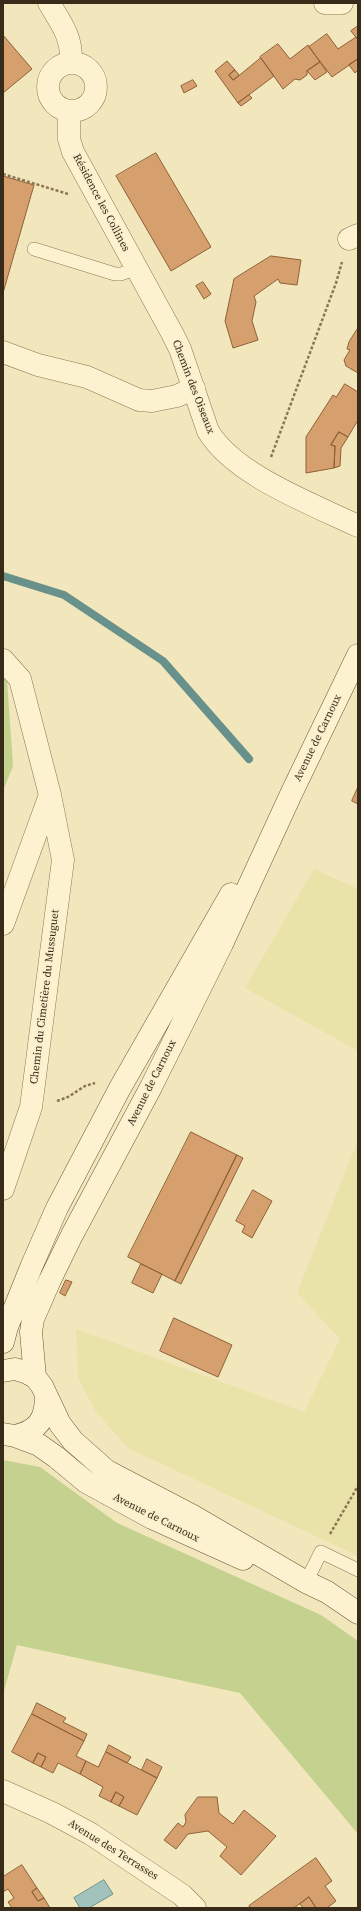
<!DOCTYPE html>
<html>
<head>
<meta charset="utf-8">
<style>
	body { margin:0 }
	#map { position:relative; width:361px; height:1911px; overflow:hidden; background:#f2e6bc; font-family:"Source Serif 4",serif }
	canvas { display:block }
	.frame { position:absolute; inset:0; border:4px solid #392b1a; pointer-events:none }
</style>
</head>
<body>
<div id="map">
<canvas width="361" height="1911"></canvas>
<div class="frame"></div>
</div>
<script>
const context = document.querySelector('canvas').getContext('2d');
context.lineJoin = 'round';
function fill(path, color) {
  context.fillStyle = color;
  context.fill(path, 'evenodd');
}
function stroke(path, color, width, dash) {
  context.strokeStyle = color;
  context.lineWidth = width;
  context.lineCap = dash ? 'butt' : 'round';
  context.setLineDash(dash || []);
  context.stroke(path);
}
function write(font, color, halo, rows, align = 'center') {
  context.font = font + ' "Source Serif 4",serif';
  context.lineWidth = 3;
  context.setLineDash([]);
  context.textBaseline = 'middle';
  context.strokeStyle = halo;
  context.fillStyle = color;
  for (const [text, x, y, turn = 0] of rows) {
    context.save();
    context.translate(x, y);
    context.rotate((+turn || 0) * Math.PI / 180);
    context.textAlign = isNaN(turn) ? turn : align;
    if (halo) context.strokeText(text, 0, 0);
    context.fillText(text, 0, 0);
    context.restore();
  }
}
const farmland = new Path2D(`
	M314 869 358 889V1051L245 988Z
	M358 1140V1556L128 1448 96 1412 78 1378 76 1329 304 1412 340 1339 297 1293Z`);
const green = new Path2D(`
	M3 678 7 680 13 766 3 791Z
	M3 1460 40 1467 117 1523 321 1615 358 1641V1834L240 1693 17 1645 3 1694Z`);
const water = new Path2D(`
	M104 1880 113 1894 89 1908H80L74 1898Z`);
const stream = new Path2D(`
	M3 576 64 595 163 661 249 759`);
const building = new Path2D(`
	M358 26V40L351 31Z
	M327 34 338 49 356 37 358 40V59L332 77 309 47Z
	M3 35 32 69 3 93Z
	M278 44 290 59 308 45 320 62 307 71V75L300 80 295 79 283 89 260 57Z
	M261 58 274 76 238 103 215 71 227 61 235 70 229 75 233 80Z
	M358 59V70L355 73 349 65Z
	M320 62 327 72 315 80 307 71Z
	M235 70 239 75 233 80 229 75Z
	M193 80 197 86 184 93 181 86Z
	M249 95 252 98 241 106 238 103Z
	M156 153 211 247 171 271 116 176Z
	M3 176 34 185 3 293Z
	M271 256 301 260 297 285 280 283 278 279 254 296 256 302 252 321 258 340 233 348 225 321 234 279Z
	M203 282 211 294 204 299 196 286Z
	M358 328V373L346 366 344 360 350 350 347 349 349 342Z
	M345 384 358 392V420L348 437 339 432 331 445 335 446 334 468 306 473V437L333 395 336 397Z
	M339 432 348 437 341 448 340 466 334 468 335 446 331 445Z
	M358 787V804L352 801Z
	M191 1132 237 1155 175 1281 128 1257Z
	M237 1155 243 1158 181 1284 175 1281Z
	M253 1190 272 1201 252 1238 242 1232 245 1226 236 1221Z
	M141 1264 162 1274 153 1293 132 1283Z
	M66 1280 72 1282 65 1296 60 1293Z
	M174 1318 232 1345 218 1377 160 1351Z
	M37 1703 66 1718 63 1722 87 1734 84 1741 32 1714Z
	M32 1714 84 1741 76 1756 86 1761 80 1774 58 1763 53 1773 41 1767 46 1757 38 1753 33 1763 12 1752Z
	M109 1745 131 1757 127 1763 106 1752Z
	M106 1752 157 1778 137 1815 119 1806 124 1797 116 1792 111 1802 99 1796 103 1787 80 1774 86 1761 98 1767Z
	M38 1753 46 1757 41 1767 33 1763Z
	M147 1759 162 1767 157 1778 142 1770Z
	M116 1792 124 1797 119 1806 111 1802Z
	M198 1797H217L219 1813 233 1824 244 1810 276 1836 241 1875 220 1856 227 1847 208 1831 188 1834 176 1849 164 1840 178 1823 183 1827 186 1822 185 1815Z
	M316 1858 332 1881 325 1886 336 1901 327 1908H316L309 1897 294 1908H251L249 1906Z
	M22 1865 37 1888 32 1892 38 1901 44 1898 50 1908H12L8 1902 14 1898 8 1889 3 1892V1877Z
	M37 1888 44 1898 38 1901 32 1892Z
	M309 1897 316 1908H303L300 1904Z`);
const path = new Path2D(`
	M3 174 68 194
	M271 457 336 283 342 262
	M57 1101 68 1097 85 1086 95 1083
	M330 1534 358 1486`);
const lane = new Path2D(`
	M34 249 115 274H121L137 268
	M306 1582 321 1552 358 1570`);
const street = new Path2D(`
	M49 3C62 25 72 36 71 63
	M325 3H342
	M48 87a24 24 0 1 1 48 0a24 24 0 1 1-48 0Z
	M69 111V139L73 152 172 333 180 349 208 431C234 475 312 504 358 526
	M349 239 358 235
	M3 352 38 365 87 377 139 400 152 401 177 396 194 388
	M3 660 20 679 50 795 63 860 31 1107 3 1189
	M3 924 50 795
	M3 1791 52 1813 91 1834 182 1895 195 1908`);
const secondary = new Path2D(`
	M3 1342 7 1327 32 1265 57 1208 120 1088 231 894
	M3 1371 15 1369 25 1372 35 1377 42 1386 60 1424 73 1441 107 1471 193 1516 306 1582 327 1592 358 1613
	M35 1377 31 1332 33 1319 50 1280 72 1235 151 1087 222 944 292 792 358 655
	M3 1434 15 1436 39 1445 56 1457 86 1482 152 1518 243 1559
	M15 1436C38 1431 46 1419 46 1396`);
const streetNames = [
	["Résidence les Collines",101,203,62],
	["Chemin des Oiseaux",193,387,69],
	["Avenue de Carnoux",318,738,-64],
	["Chemin du Cimetière du Mussuguet",45,997,-83],
	["Avenue de Carnoux",152,1083,-63],
	["Avenue de Carnoux",156,1518,27],
	["Avenue des Terrasses",113,1850,32]
];
fill(farmland, '#e9e3a9');
fill(green, '#c4d18f');
fill(water, '#a1c3bb');
stroke(water, '#67918a', 1);
stroke(stream, '#67918a', 8);
fill(building, '#d5a06e');
stroke(building, '#8d6037', 1);
stroke(lane, '#8c7654', 14);
stroke(street, '#8c7654', 23);
stroke(secondary, '#6d5637', 23);
stroke(path, '#8c7654', 2.5, [3, 2]);
stroke(lane, '#fcf2d0', 13);
stroke(street, '#fcf2d0', 22);
stroke(secondary, '#fcf2d0', 22);
write('11px', '#392b1a', '#f9efcc', streetNames);
</script>
</body>
</html>
